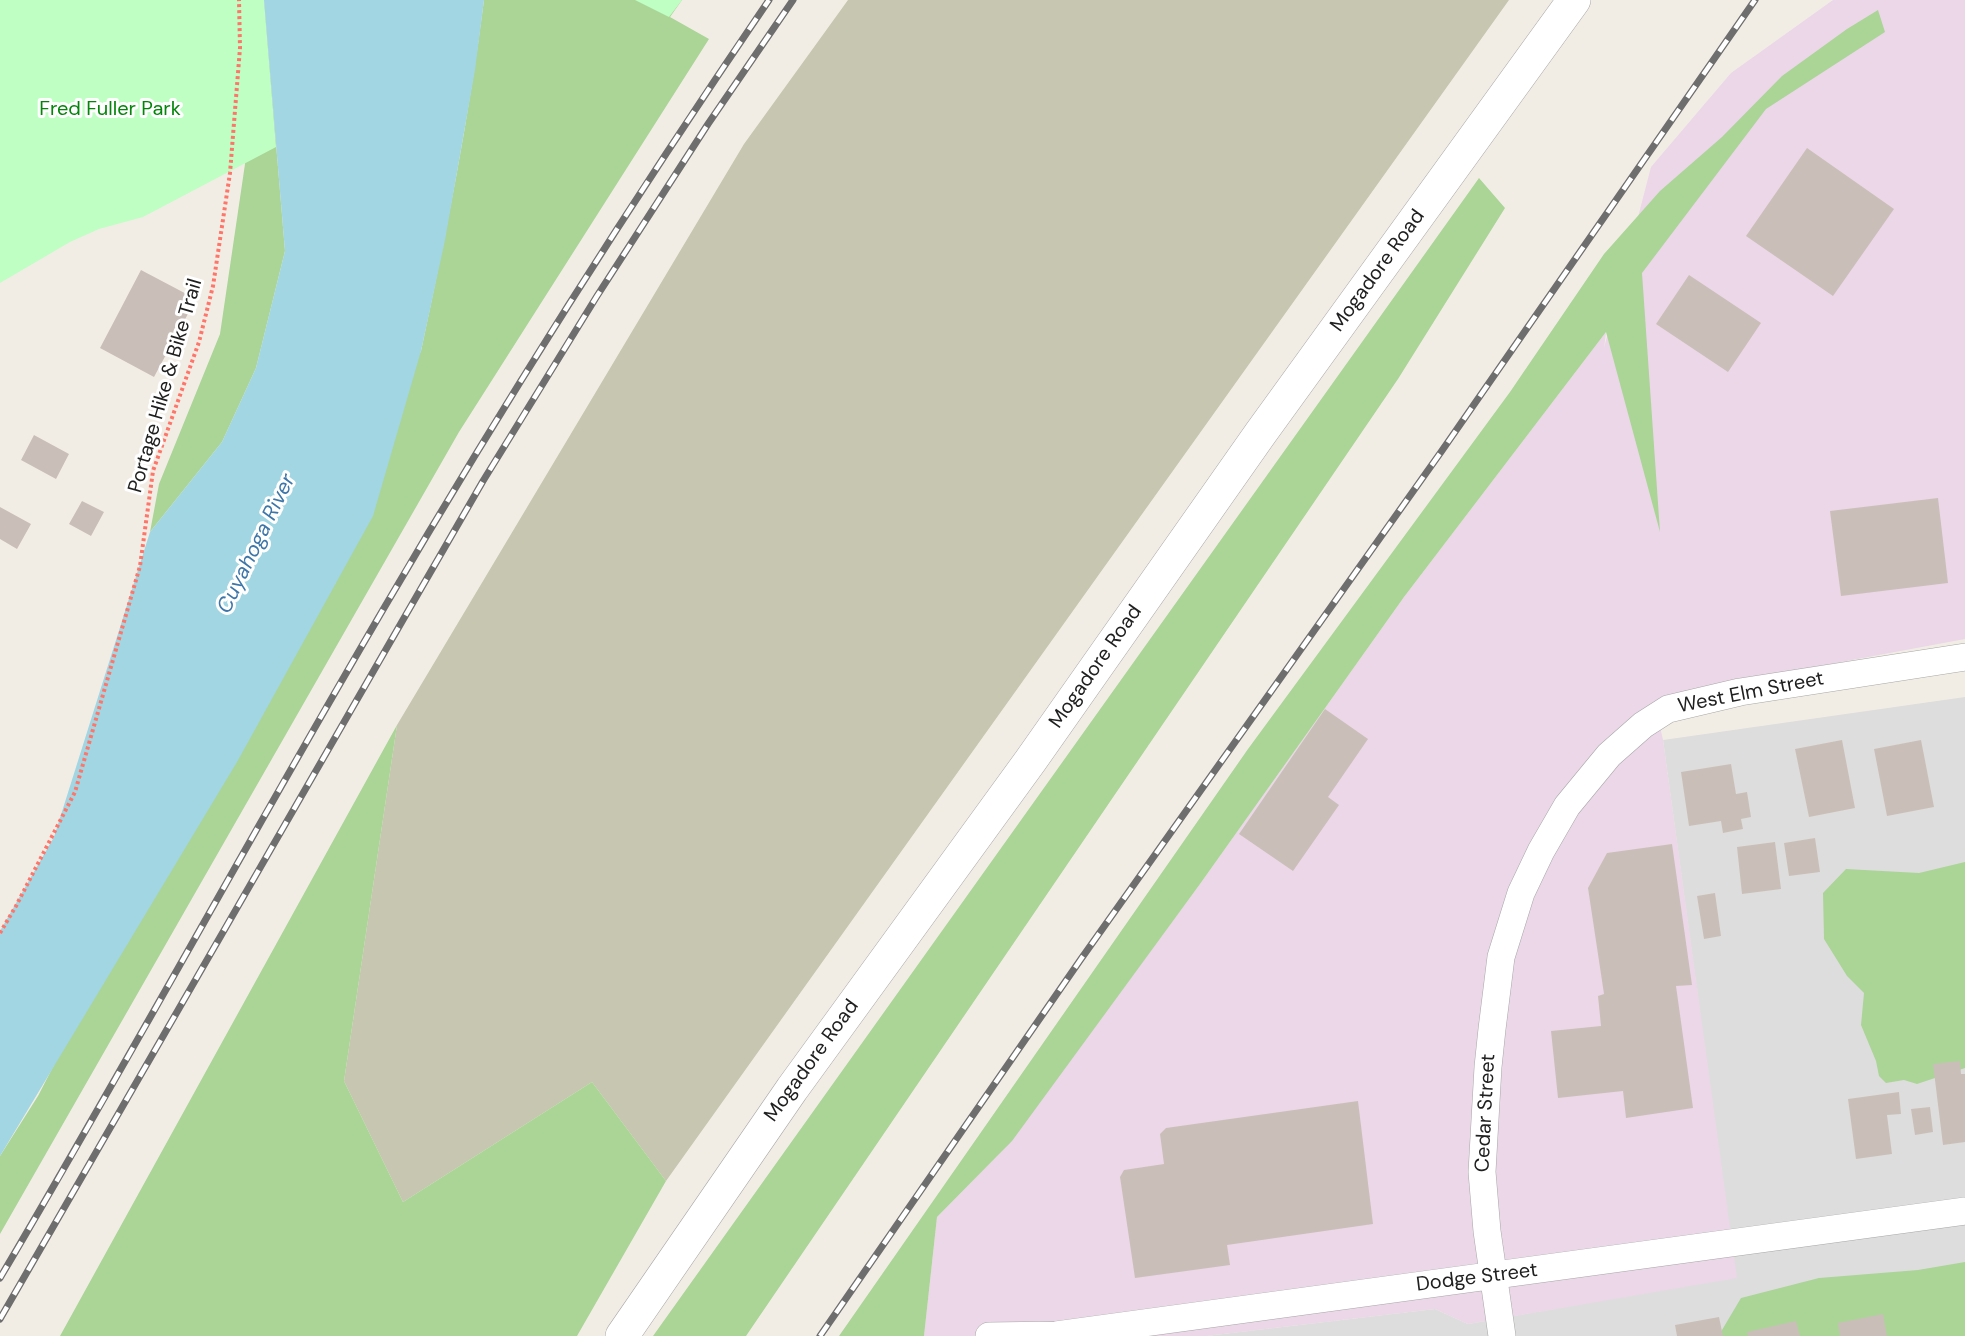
<!DOCTYPE html>
<html>
<head>
<meta charset="utf-8">
<style>
	body { margin:0 }
	canvas { display:block; background:#f1ede5 }
</style>
</head>
<body>
<canvas width="1965" height="1336"></canvas>
<script>
const context = document.querySelector('canvas').getContext('2d');
context.lineJoin = 'round';
function fill(path, color) {
  context.fillStyle = color;
  context.fill(path, 'evenodd');
}
function stroke(path, color, width, dash) {
  context.strokeStyle = color;
  context.lineWidth = width;
  context.lineCap = dash ? 'butt' : 'round';
  context.setLineDash(dash || []);
  context.stroke(path);
}
function write(font, color, halo, rows, align = 'center') {
  context.font = font + ' "DM Sans",sans-serif';
  context.lineWidth = 6;
  context.setLineDash([]);
  context.textBaseline = 'middle';
  context.strokeStyle = halo;
  context.fillStyle = color;
  for (const [text, x, y, turn = 0] of rows) {
    context.save();
    context.translate(x, y);
    context.rotate((+turn || 0) * Math.PI / 180);
    context.textAlign = isNaN(turn) ? turn : align;
    if (halo) context.strokeText(text, 0, 0);
    context.fillText(text, 0, 0);
    context.restore();
  }
}
const residential = new Path2D(`
	M1965 697V1336H1206L1435 1309 1468 1324 1736 1277 1663 740Z`);
const industrial = new Path2D(`
	M1833 0H1965V639L1782 673 1655 704 1663 740 1737 1278 1468 1324 1435 1309 1206 1336H924L937 1217 1003 1150 1200 884 1404 597 1606 332 1604 348 1651 167 1731 73Z`);
const construction = new Path2D(`
	M848 0H1509L666 1181 592 1082 403 1202 344 1081 397 725 744 144Z`);
const forest = new Path2D(`
	M264 0 285 251 256 368 222 442 150 532 159 484 220 334 245 164 251 24Z
	M484 0H682L670 17 709 39 459 432 0 1234V1156L38 1096 421 351C446 235 469 118 484 0Z
	M1878 10 1885 32 1766 109 1642 273 1660 532 1606 332 1404 597 1200 884 1012 1141 937 1217 924 1336H839L1248 749 1510 392 1604 254 1660 191 1722 137 1782 76 1847 29Z
	M1479 178 1505 208 1398 379 746 1336H653Z
	M397 725 344 1081 403 1202 592 1082 666 1181 577 1336H60Z
	M1965 862V1068L1917 1084 1904 1080 1886 1083 1879 1076 1876 1061 1861 1025 1864 993 1847 976 1824 939 1823 893 1846 869 1919 873Z
	M1965 1262V1336H1722V1330L1741 1298 1819 1278 1918 1270Z`);
const park = new Path2D(`
	M0 0H264L276 147 143 217 99 229 70 242 0 283Z
	M635 0H682L669 17Z`);
const water = new Path2D(`
	M264 0H484L475 70 445 240 421 351 373 516 237 762 0 1156V931L54 837 150 532 222 442 256 368 285 251Z`);
const building = new Path2D(`
	M1807 148 1894 209 1833 296 1746 236Z
	M141 270 196 299 154 377 100 348Z
	M1689 275 1761 323 1728 372 1656 324Z
	M34 435 69 454 56 479 21 460Z
	M1938 498 1948 583 1841 596 1830 511Z
	M82 501 104 512 91 536 69 524Z
	M0 507 31 524 17 549 0 539Z
	M1325 709 1368 739 1328 797 1339 805 1293 871 1239 834Z
	M1842 740 1855 808 1809 817 1795 749Z
	M1921 740 1934 807 1887 816 1874 749Z
	M1731 764 1736 794 1747 792 1751 817 1741 819 1743 829 1723 833 1721 821 1689 826 1681 772Z
	M1815 838 1820 872 1789 876 1784 843Z
	M1775 842 1781 889 1742 894 1737 847Z
	M1672 844 1692 985 1676 986 1693 1108 1626 1118 1623 1091 1558 1098 1551 1031 1601 1026 1598 996 1604 994 1588 888 1607 853Z
	M1715 893 1721 936 1704 939 1697 896Z
	M1960 1061 1961 1074H1965V1142L1943 1145 1933 1064Z
	M1899 1092 1901 1114 1887 1115 1892 1154 1856 1159 1848 1099Z
	M1358 1101 1373 1224 1227 1245 1230 1265 1135 1278 1120 1177 1124 1170 1164 1164 1160 1134 1166 1128Z
	M1930 1107 1933 1132 1915 1135 1911 1109Z
	M1883 1314 1887 1336H1840L1838 1323Z
	M1719 1317 1723 1336H1677L1675 1325Z
	M1796 1321 1800 1336H1748L1747 1332Z`);
const path = new Path2D(`
	M0 933 16 906 75 792 140 566 153 471 199 342 213 286 230 173 240 48 239 0`);
const minor = new Path2D(`
	M989 1336 1056 1335 1144 1323 1965 1211
	M1502 1336 1487 1231 1482 1172 1488 1067 1492 1029 1501 957 1521 893 1541 851 1567 806 1609 755 1643 725 1668 709 1740 692 1965 657`);
const tertiary = new Path2D(`
	M622 1336 792 1089 1031 760 1260 434 1574 0`);
const rail = new Path2D(`
	M0 1278C131 1056 254 830 384 608 505 401 634 198 769 0
	M0 1319 483 481 597 296 708 124 793 0
	M820 1336 1081 959 1441 452 1755 0`);
const parkNames = [
	["Fred Fuller Park",110,110]
];
const streetNames = [
	["Mogadore Road",1378,271,-54],
	["Portage Hike & Bike Trail",166,386,-74],
	["Mogadore Road",1096,667,-55],
	["West Elm Street",1751,693,-11],
	["Mogadore Road",812,1061,-54],
	["Cedar Street",1486,1113,-87],
	["Dodge Street",1477,1278,-7]
];
const waterNames = [
	["Cuyahoga River",257,544,-64]
];
fill(residential, '#dedddd');
fill(industrial, '#ebd7e8');
fill(construction, '#c7c6b0');
fill(forest, '#aad596');
fill(park, '#bfffc3');
fill(water, '#a2d6e3');
fill(building, '#cabfb8');
stroke(minor, '#a7a7a7', 28);
stroke(tertiary, '#a7a7a7', 34);
stroke(path, '#ff7569', 4, [3, 3]);
stroke(minor, '#fff', 27);
stroke(tertiary, '#fff', 33);
stroke(rail, '#6e6e6e', 7);
stroke(rail, '#fff', 4.5, [14]);
write('20px', '#028509', '#fff', parkNames);
write('20px', '#202020', '#fff', streetNames);
write('italic 21px', '#3d76a9', '#fff', waterNames);
</script>
</body>
</html>
